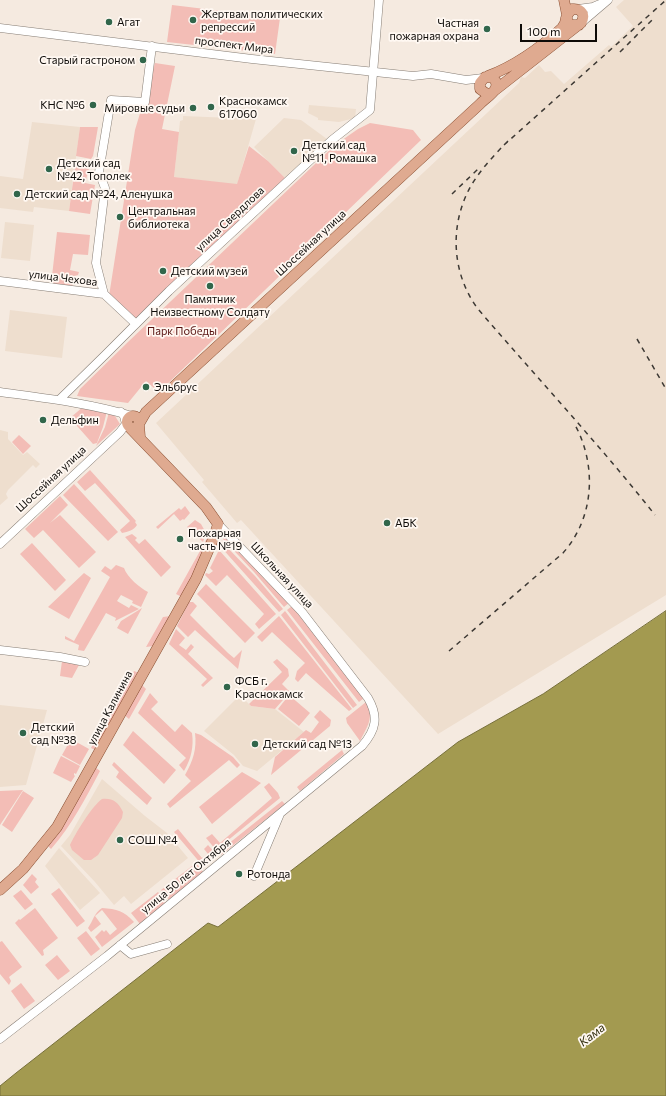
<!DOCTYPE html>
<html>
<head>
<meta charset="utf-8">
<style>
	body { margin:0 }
	#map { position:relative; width:666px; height:1096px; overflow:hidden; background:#f5eae0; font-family:Commissioner,sans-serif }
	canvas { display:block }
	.scale { position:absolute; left:520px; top:24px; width:77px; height:18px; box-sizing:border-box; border:2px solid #0e0b08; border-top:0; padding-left:5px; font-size:12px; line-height:14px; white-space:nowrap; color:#0e0b08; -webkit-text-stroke:3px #fff8f2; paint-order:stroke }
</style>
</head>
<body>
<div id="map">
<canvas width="666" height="1096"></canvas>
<div class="scale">100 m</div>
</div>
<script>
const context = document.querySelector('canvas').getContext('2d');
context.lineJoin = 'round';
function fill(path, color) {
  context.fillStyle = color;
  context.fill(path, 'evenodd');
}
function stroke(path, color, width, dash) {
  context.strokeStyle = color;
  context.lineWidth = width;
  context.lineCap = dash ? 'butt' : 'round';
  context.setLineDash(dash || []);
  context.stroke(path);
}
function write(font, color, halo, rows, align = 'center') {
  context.font = font + ' Commissioner,sans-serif';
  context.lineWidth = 3.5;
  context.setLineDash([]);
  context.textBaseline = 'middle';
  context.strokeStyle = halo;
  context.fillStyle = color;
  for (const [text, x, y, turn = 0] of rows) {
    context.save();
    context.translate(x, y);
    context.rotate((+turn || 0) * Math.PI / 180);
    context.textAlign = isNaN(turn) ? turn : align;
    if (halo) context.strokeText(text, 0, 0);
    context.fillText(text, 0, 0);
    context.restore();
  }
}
const built = new Path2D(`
	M624 0H666V595L438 734 241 520 237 523 202 482 204 480 156 423 519 83 521 77 525 78 539 65 545 72 551 71 564 84 609 45 611 47 633 26 616 7Z
	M309 105 356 109 355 118 339 122 318 120V118L308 113Z
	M183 116 256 119 237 185 174 177 180 121 183 120Z
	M284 118 301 120 327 139 285 178 254 147Z
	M32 122 80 127 69 211 34 207 33 212 0 208V176L23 179Z
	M5 222 34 225 30 261 1 258Z
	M10 310 67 317 62 358 5 351Z
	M0 430 8 432V439L23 455 27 452 40 464 36 468 33 465 8 490 6 494 8 498 0 505Z
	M240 695 251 706 275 709 304 732 257 771 243 766 234 755 204 731Z
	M0 705 47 710 26 785 0 787Z
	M102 779 145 816 167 833 188 858 131 904 124 896 114 905 95 882 61 846 70 835Z
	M59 848 100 893 80 910 45 866Z`);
const green = new Path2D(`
	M172 5 280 18 275 54 167 42Z
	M155 63 175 66 162 129 179 132 174 177 237 184 249 146 268 161 285 178 135 321 109 296 135 130Z
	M370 123 413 130 421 140 161 390 155 389 146 381 128 403 77 396 80 389 129 341 335 145 358 129Z
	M80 127H98L93 156 91 159 76 156Z
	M76 160 91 161 85 183 95 185 90 214 69 211Z
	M57 232 90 235 88 255 73 254 70 270 79 272 78 275 74 276 72 288 51 285Z
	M84 406 107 411 103 427 97 443 93 444 70 418Z
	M109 412 115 416 120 424 96 446 105 427Z
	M19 435 31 446 23 454 12 442Z
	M90 470 136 521 135 522 137 525C134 530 128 532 122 533L120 530 130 521 95 483 85 491 77 482Z
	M74 484 118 532 108 541 63 495Z
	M60 496 68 505 50 523 60 515 96 552 79 568 43 530 34 538 25 529Z
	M185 506 190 513 184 520 183 519 180 521 174 514 158 529 156 527 179 508 181 510Z
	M195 520 201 524 206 533 203 542 187 527Z
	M210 533H212L205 552 182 597 176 594Z
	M132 534 137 538 135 540 139 544 145 539 171 567 161 577 125 537Z
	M224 535 290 602 284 607 254 572 223 539Z
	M221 541 255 576 283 609 279 612 220 546Z
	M32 543 66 580 55 591 20 554Z
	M219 550 276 614 259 629 255 624 264 614 227 575 216 586 205 575 206 573 209 574 213 571 210 568Z
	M116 565 124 568C127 577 140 588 148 592L141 607 132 603 133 601 121 595 117 601 129 608 131 605 139 609 115 621 116 618 106 613 84 651 78 650 79 645 65 639V636L74 641 110 577 101 571 105 566 111 570Z
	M84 573 91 578 69 619 48 607Z
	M206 584 255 633 245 643 197 594Z
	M189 602H193L197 606 190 615 228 653 234 658 242 650 238 669 195 630 188 637 177 626Z
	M292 606 364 698 359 702 287 610Z
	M142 608 128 634 117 628 121 621Z
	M285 611 357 705 353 708 281 615Z
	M171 616 154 646 146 647 163 617Z
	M279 616 352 709 349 711 306 673 298 682 295 679 297 671 305 663 272 632 262 642 257 637Z
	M176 629 185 638 179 645 186 650 191 644 194 647 188 654 213 678 203 687 201 685 207 679 169 644Z
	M277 659 288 669 289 676 282 684 290 692 275 709 251 706 249 704 282 672 273 662Z
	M62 661 79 665 72 678 60 676Z
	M134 671 139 673 102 741H96L93 745 99 747 97 751 91 748Z
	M140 683 146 689 129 719 123 714Z
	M150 693 158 702 151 709 175 732 182 724 192 733C194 747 191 759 184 771L179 765 186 758 138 713Z
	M289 695 310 713 299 726 278 709Z
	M366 702C375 717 367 727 360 741L347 723 346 718Z
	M320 710 331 720 330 726 271 775 275 757 306 730 311 733 319 722 314 717Z
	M133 731 176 770 164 784 123 745Z
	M195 733 201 735 233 757 240 765 237 768 229 760 170 808 167 804 191 781 185 775C193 761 197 749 195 733Z
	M71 739 89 749 80 765 62 755Z
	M342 750 344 754 300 791 297 787Z
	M61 756 80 766 76 774 74 773V775L75 776 71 782 53 773Z
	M114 762 152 798 147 805 116 777 119 772 112 765Z
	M94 766 100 771C85 799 72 825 51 849L46 844Z
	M242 772 261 783 212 824 199 807Z
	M269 783 278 793 280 798 216 850 206 838 212 834 220 843 272 798 264 787Z
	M23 790 0 825V791Z
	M23 791 34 798 12 832 2 825Z
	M102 799C113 798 118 802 123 812L122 818 98 855 91 860H84L72 850 70 845C75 834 92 806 102 799Z
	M282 801 285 804 221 855 218 852Z
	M178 829 202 858 208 854 204 849 208 845 216 854 202 865 174 832Z
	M196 863 204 873 170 901 161 890Z
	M32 874 37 879 35 882 39 887 31 894 23 885Z
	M59 888 85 921 77 927 51 894Z
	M21 890 33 904 25 910 13 896Z
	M158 892 167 904 140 924 131 913Z
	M35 908 58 938 43 950 44 955 42 956 15 923 19 919 20 920Z
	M102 908C117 909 124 911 134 922L102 947 95 937 102 930 104 932 106 930 110 935 117 929 102 910 95 916 101 924 91 932 88 928C93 921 94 913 102 908Z
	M86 931 100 949 91 956 77 938Z
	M2 941 22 967 9 977 11 981 9 985 0 974V942Z
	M57 955 70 971 58 980 45 965Z
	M21 983 35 1001 24 1009 11 991Z`);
const water = new Path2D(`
	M666 611V1096H0V1086L16 1073 208 923 218 927 458 742 543 694Z`);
const minor = new Path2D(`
	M578 9 593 7 600 4
	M581 23 608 0
	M0 28 252 59 413 76 431 74 466 80 483 78
	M0 281 104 294 136 324
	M104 294 96 263 105 188 99 172 111 100 145 102 152 46
	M0 392C44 398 89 403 132 416
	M59 400 105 355 169 291 332 140 370 110 379 0
	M0 544 120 432 126 424 124 416 121 412
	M0 650 60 657 85 662
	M254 876 280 814
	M120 945 131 954 167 944
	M0 1039 107 956 362 746C376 730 379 717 368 698L302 612 218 524`);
const major = new Path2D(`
	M564 0 567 15
	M488 76C517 65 540 48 562 28L565 23 566 18
	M494 91 581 23C586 15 582 8 572 9L567 15V21L571 25H579
	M127 422a6 6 0 1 1 12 0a6 6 0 1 1-12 0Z
	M140 437 139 424 146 412 480 104C485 98 503 89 494 79 492 77 489 77 485 77L480 83V89L487 94 492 93
	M0 890 23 869 57 827 196 579 214 537 218 524 206 507 130 428`);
const rail = new Path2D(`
	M620 52 652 20
	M508 141C495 154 482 168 472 184 449 223 451 273 478 309 537 378 599 444 655 515
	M504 145 666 0
	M452 194 478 169
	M637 339 666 389
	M449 651 563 553C595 517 597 464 574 423`);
const markers = [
	[193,20,4,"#31664b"],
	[109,22,4,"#31664b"],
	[487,29,4,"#31664b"],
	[143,60,4,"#31664b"],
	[93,105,4,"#31664b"],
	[211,107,4,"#31664b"],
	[193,108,4,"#31664b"],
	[294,151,4,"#31664b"],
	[49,169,4,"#31664b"],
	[17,194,4,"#31664b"],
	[120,217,4,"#31664b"],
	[163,271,4,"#31664b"],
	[210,286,4,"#31664b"],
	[146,387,4,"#31664b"],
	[43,420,4,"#31664b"],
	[387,523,4,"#31664b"],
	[180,539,4,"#31664b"],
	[227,687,4,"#31664b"],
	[23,733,4,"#31664b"],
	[255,744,4,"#31664b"],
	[120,840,4,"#31664b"],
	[239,874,4,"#31664b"]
];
const poiNames = [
	["Жертвам политических",201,14],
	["репрессий",201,27],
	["Агат",117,22],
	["Частная",479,23,"right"],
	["пожарная охрана",479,36,"right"],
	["Старый гастроном",135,60,"right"],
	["Краснокамск",219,101],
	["617060",219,114],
	["КНС №6",85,105,"right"],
	["Мировые судьи",185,108,"right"],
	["Детский сад",302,145],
	["№11, Ромашка",302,158],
	["Детский сад",57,163],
	["№42, Тополек",57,176],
	["Детский сад №24, Аленушка",25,194],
	["Центральная",128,211],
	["библиотека",128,224],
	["Детский музей",171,271],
	["Памятник",210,299,"center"],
	["Неизвестному Солдату",210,312,"center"],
	["Эльбрус",154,387],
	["Дельфин",51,420],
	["АБК",395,523],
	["Пожарная",188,533],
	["часть №19",188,546],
	["ФСБ г.",235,681],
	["Краснокамск",235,694],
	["Детский",31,727],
	["сад №38",31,740],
	["Детский сад №13",263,744],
	["СОШ №4",128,840],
	["Ротонда",247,874]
];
const streetNames = [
	["проспект Мира",234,45,7],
	["улица Свердлова",230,219,-43],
	["Шоссейная улица",311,243,-43],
	["улица Чехова",63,278,7],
	["Шоссейная улица",51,479,-43],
	["Школьная улица",282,575,47],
	["улица Калинина",110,708,-62],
	["улица 50 лет Октября",186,876,-39]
];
const parkNames = [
	["Парк Победы",182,331]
];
const waterNames = [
	["Кама",592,1035,-38]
];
fill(built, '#eedece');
fill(green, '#f3bdb6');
fill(water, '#a39a50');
stroke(water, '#766f3a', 1);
stroke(minor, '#867d74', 9);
stroke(major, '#884d30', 11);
stroke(minor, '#fff', 8);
stroke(major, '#dfaa90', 10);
stroke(rail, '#3d3934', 1.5, [5, 5]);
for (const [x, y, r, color] of markers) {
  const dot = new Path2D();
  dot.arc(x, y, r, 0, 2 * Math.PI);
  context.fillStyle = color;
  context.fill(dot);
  stroke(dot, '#fff8f2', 1.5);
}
write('11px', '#0e0b08', '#fff8f2', poiNames, 'left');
write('11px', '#0e0b08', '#fff8f2', streetNames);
write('11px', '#56110f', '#fff8f2', parkNames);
write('italic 12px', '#332f0e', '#fff8f2', waterNames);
</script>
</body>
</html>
